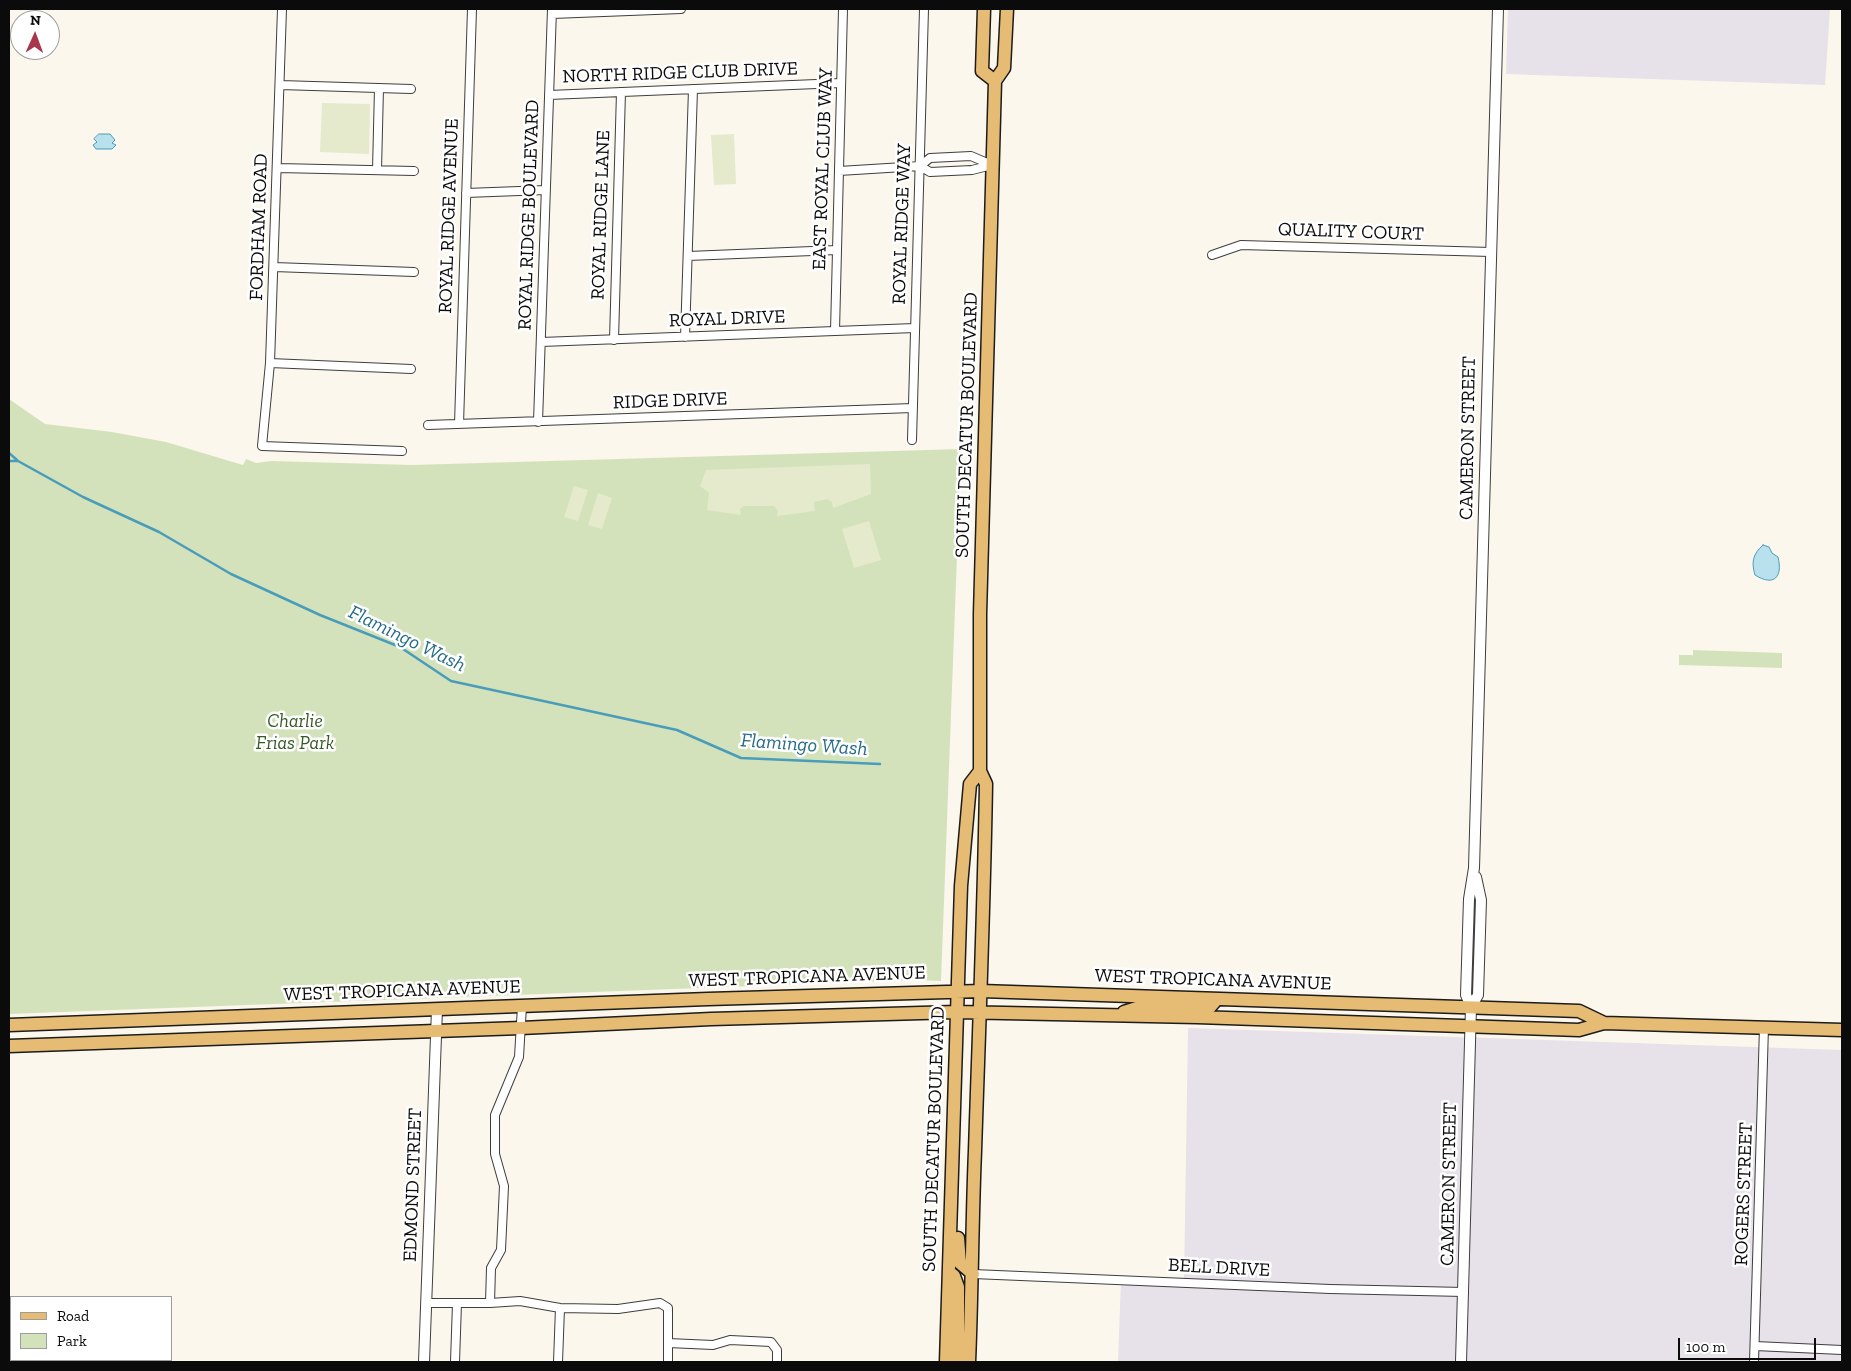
<!DOCTYPE html>
<html>
<head>
<meta charset="utf-8">
<style>
	body { margin:0 }
	#map { position:relative; width:1851px; height:1371px; overflow:hidden; background:#fcf7ec; font-family:"Zilla Slab",serif }
	canvas { display:block }
	.frame { position:absolute; inset:0; border:10px solid #0b0b0b; pointer-events:none }
	.legend { position:absolute; left:10px; top:1296px; width:162px; height:65px; box-sizing:border-box; background:#fff; border:1px solid #9d9d9d; margin:0; padding:6px 9px; list-style:none; font-size:15px; color:#0b0b0b }
	.legend li { display:flex; align-items:center; gap:10px; height:25px }
	.legend b { width:25px; border:1px solid #9d9d9d }
	.north { position:absolute; left:10px; top:10px; width:50px; height:50px; box-sizing:border-box; background:#fff; border:1px solid #9d9d9d; border-radius:50%; rotate:2deg; font-size:14px; font-weight:700; line-height:20px; text-align:center; color:#0b0b0b }
	.north::after { content:''; display:block; margin:auto; width:18px; height:22px; background:#a8374b; clip-path:polygon(50% 0,100% 100%,50% 72%,0 100%) }
	.scale { position:absolute; left:1678px; top:1338px; width:138px; height:22px; box-sizing:border-box; border:2px solid #0b0b0b; border-top:0; padding-left:6px; font-size:15px; line-height:18px; white-space:nowrap; color:#0b0b0b; -webkit-text-stroke:4px #fff; paint-order:stroke }
</style>
</head>
<body>
<div id="map">
<canvas width="1851" height="1371"></canvas>
<div class="frame"></div>
<ul class="legend">
<li><b style="height:6px;background:#e6bb73"></b>Road</li>
<li><b style="height:14px;background:#d4e2bb"></b>Park</li>
</ul>
<div class="north">N</div>
<div class="scale">100 m</div>
</div>
<script>
const context = document.querySelector('canvas').getContext('2d');
context.lineJoin = 'round';
function fill(path, color) {
  context.fillStyle = color;
  context.fill(path, 'evenodd');
}
function stroke(path, color, width, dash) {
  context.strokeStyle = color;
  context.lineWidth = width;
  context.lineCap = dash ? 'butt' : 'round';
  context.setLineDash(dash || []);
  context.stroke(path);
}
function write(font, color, halo, rows, align = 'center') {
  context.font = font + ' "Zilla Slab",serif';
  context.lineWidth = 5;
  context.setLineDash([]);
  context.textBaseline = 'middle';
  context.strokeStyle = halo;
  context.fillStyle = color;
  for (const [text, x, y, turn = 0] of rows) {
    context.save();
    context.translate(x, y);
    context.rotate((+turn || 0) * Math.PI / 180);
    context.textAlign = isNaN(turn) ? turn : align;
    if (halo) context.strokeText(text, 0, 0);
    context.fillText(text, 0, 0);
    context.restore();
  }
}
const industrial = new Path2D(`
	M1508 9H1830L1825 85 1506 74Z
	M1188 1028 1842 1050V1362H1118L1121 1280 1184 1282Z`);
const green = new Path2D(`
	M9 399 45 424 112 432 166 442 243 465 246 459 256 463 271 461 412 465 961 449 941 981 914 980 9 1014Z
	M1693 650 1782 653V668L1679 665V655H1693Z`);
const pitch = new Path2D(`
	M322 103 370 104 369 154 320 152Z
	M734 134 736 184 714 185 711 135Z
	M870 464 871 494 833 508 832 502 827 499 814 502 815 511 777 516 778 511 774 506H744L740 509 741 515 707 510 709 493 700 486 706 470Z
	M574 486 588 490 578 521 564 517Z
	M598 493 612 498 602 529 588 525Z
	M869 521 881 560 854 568 842 529Z`);
const water = new Path2D(`
	M99 134H110L115 140 112 143 116 145 112 149H96L93 145 97 142 94 139Z
	M1763 545 1769 547 1772 553 1778 557C1783 577 1774 587 1755 575 1751 562 1753 554 1763 545Z`);
const stream = new Path2D(`
	M9 453 17 460
	M9 461H18L83 497 159 532 231 574 320 615 400 647 451 681 677 730 741 758 880 764`);
const minor = new Path2D(`
	M282 9 270 363 262 446 402 451
	M552 14 681 9
	M280 85 411 89
	M549 95 841 83
	M920 166 930 158 971 156 992 165
	M920 166 930 172 972 170 992 165
	M278 168 414 171
	M377 170 379 88
	M839 171 920 166
	M466 193 546 190
	M1212 255 1241 245 1491 252
	M688 256 837 250
	M274 267 414 272
	M835 331 843 9
	M685 337 693 89
	M614 340 621 92
	M541 342 915 328
	M270 363 411 369
	M538 422 552 9
	M459 424 472 9
	M428 425 913 408
	M912 440 924 9
	M973 1274 1330 1289 1464 1292
	M426 1303H490L491 1268 501 1250 504 1186 495 1154V1115L519 1057 522 1006
	M490 1303 520 1301 560 1308 618 1309 660 1303 668 1308V1362
	M668 1343 713 1345 730 1340 771 1342 777 1350V1362
	M1755 1346 1842 1350
	M455 1362 457 1303
	M558 1362 560 1308
	M1754 1362 1764 1027`);
const tertiary = new Path2D(`
	M1471 1007 1478 995 1481 900 1476 877
	M424 1362 437 1009
	M1461 1362 1471 1007 1466 995 1469 899 1474 868 1498 9`);
const primary = new Path2D(`
	M984 9 982 71 995 81
	M1124 1012 1140 1007 1205 1008 1210 1007 1217 999
	M9 1025 708 999 981 991 1579 1011 1604 1023
	M9 1046 521 1028 711 1019 956 1012 1197 1017 1579 1030 1604 1023 1842 1030
	M958 1238 960 1263 973 1274
	M949 1272 954 1276 958 1287V1362
	M946 1362 961 886 970 784 980 771
	M969 1362C972 1292 972 1221 975 1151 979 1029 984 907 986 784L980 771V614L995 81 1004 68 1007 9`);
const streetNames = [
	["NORTH RIDGE CLUB DRIVE",680,73,-2],
	["EAST ROYAL CLUB WAY",823,169,-88],
	["ROYAL RIDGE BOULEVARD",529,215,-88],
	["ROYAL RIDGE LANE",601,215,-88],
	["ROYAL RIDGE AVENUE",449,216,-88],
	["ROYAL RIDGE WAY",902,224,-88],
	["FORDHAM ROAD",259,227,-88],
	["QUALITY COURT",1351,232,2],
	["ROYAL DRIVE",727,319,-2],
	["RIDGE DRIVE",670,401,-2],
	["SOUTH DECATUR BOULEVARD",967,425,-88],
	["CAMERON STREET",1468,438,-89],
	["WEST TROPICANA AVENUE",807,977,-2],
	["WEST TROPICANA AVENUE",1213,980,2],
	["WEST TROPICANA AVENUE",402,991,-2],
	["SOUTH DECATUR BOULEVARD",934,1139,-88],
	["CAMERON STREET",1449,1184,-89],
	["EDMOND STREET",413,1185,-88],
	["ROGERS STREET",1744,1194,-88],
	["BELL DRIVE",1219,1268,3]
];
const parkNames = [
	["Charlie",295,722],
	["Frias Park",295,744]
];
const waterNames = [
	["Flamingo Wash",407,639,26],
	["Flamingo Wash",804,745,4]
];
fill(industrial, '#e7e1e9');
fill(green, '#d4e2bb');
fill(pitch, '#e4eacb');
fill(water, '#b8e0ed');
stroke(water, '#499cba', 1);
stroke(stream, '#499cba', 2.5);
stroke(minor, '#3e3e3e', 10);
stroke(tertiary, '#3e3e3e', 12);
stroke(primary, '#1c1c1c', 15);
stroke(minor, '#fff', 8);
stroke(tertiary, '#fff', 10);
stroke(primary, '#e6bb73', 12);
write('19px', '#0b0b0b', '#fff', streetNames);
write('italic 19px', '#375a25', '#fff', parkNames);
write('italic 20px', '#266c8b', '#fff', waterNames);
</script>
</body>
</html>
